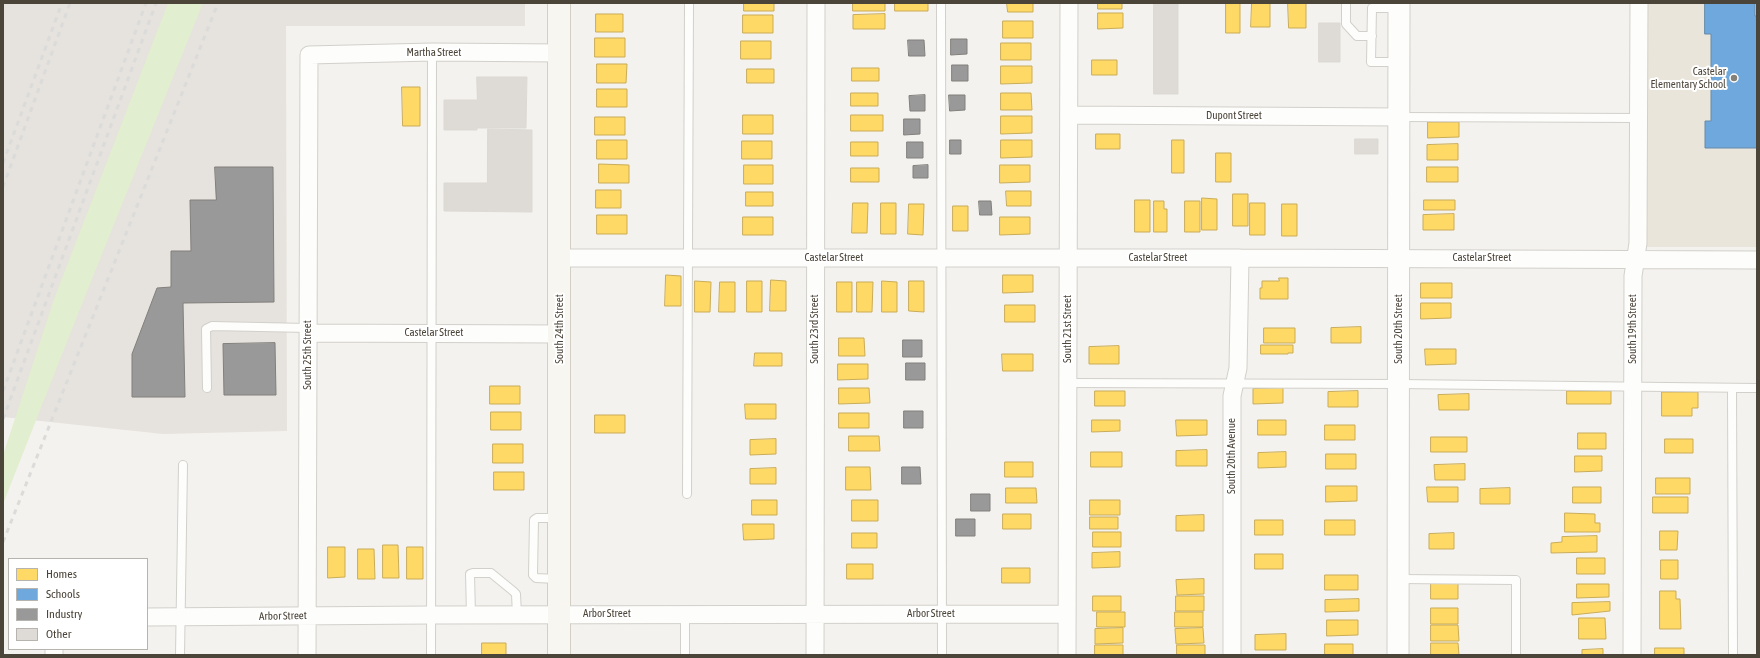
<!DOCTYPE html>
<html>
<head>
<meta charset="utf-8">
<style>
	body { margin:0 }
	#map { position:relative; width:1760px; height:658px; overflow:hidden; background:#f4f2ee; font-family:"Asap Condensed",sans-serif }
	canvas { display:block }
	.frame { position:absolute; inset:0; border:4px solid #4b4439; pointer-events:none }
	.legend { position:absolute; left:8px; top:558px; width:140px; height:92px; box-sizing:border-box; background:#fff; border:1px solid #b7b4b0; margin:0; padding:5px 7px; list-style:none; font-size:12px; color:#4b4439 }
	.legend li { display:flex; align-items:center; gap:8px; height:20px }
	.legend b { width:20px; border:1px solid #b7b4b0 }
</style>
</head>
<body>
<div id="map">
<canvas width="1760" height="658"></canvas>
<div class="frame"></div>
<ul class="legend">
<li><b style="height:11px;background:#ffd966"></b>Homes</li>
<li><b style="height:11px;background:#6fa8dc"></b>Schools</li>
<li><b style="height:11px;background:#999"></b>Industry</li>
<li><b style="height:11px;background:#dedbd6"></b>Other</li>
</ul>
</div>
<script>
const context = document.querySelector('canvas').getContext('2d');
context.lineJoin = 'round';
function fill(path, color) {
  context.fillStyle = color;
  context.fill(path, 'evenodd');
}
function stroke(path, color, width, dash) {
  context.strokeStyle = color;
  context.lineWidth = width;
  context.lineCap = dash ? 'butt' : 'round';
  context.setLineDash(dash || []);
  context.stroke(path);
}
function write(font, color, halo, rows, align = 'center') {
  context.font = font + ' "Asap Condensed",sans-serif';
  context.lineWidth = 4;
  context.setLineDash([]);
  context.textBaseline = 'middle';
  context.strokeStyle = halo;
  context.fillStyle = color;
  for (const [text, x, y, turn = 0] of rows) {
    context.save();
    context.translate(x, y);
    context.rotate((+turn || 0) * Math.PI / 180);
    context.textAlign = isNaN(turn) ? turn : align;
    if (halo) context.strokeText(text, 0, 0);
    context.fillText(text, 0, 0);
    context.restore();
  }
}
const industrial = new Path2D(`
	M3 3H525V26H286L287 431 163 434 3 417Z`);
const education = new Path2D(`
	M1647 3H1757V247H1646Z`);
const green = new Path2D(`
	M168 3H203L80 309 3 504V455L54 299Z`);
const homes = new Path2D(`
	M744 3H774V11H744Z
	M853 3H885V11H853Z
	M895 3H928V11H895Z
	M1007 3H1033V12H1008Z
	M1098 3H1122V9H1098Z
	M1226 3H1240V33H1226Z
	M1252 3H1270V27H1251Z
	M1288 3H1306V28H1289Z
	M1098 13H1123V28L1098 29Z
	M596 14H623V32H596Z
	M885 14V29H853V15Z
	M743 15H773V33H743Z
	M1003 21H1033V38H1003Z
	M595 38H625V57H595Z
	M741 41H771V59H741Z
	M1001 43H1031V60H1001Z
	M1092 60H1117V75H1092Z
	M597 64H627L626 83H597Z
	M1001 66H1032V83L1001 84Z
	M852 68H879V81H852Z
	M747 69H774V83H747Z
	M402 87H420V126H403Z
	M597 89H627V107H597Z
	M851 93H878V106H851Z
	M1001 93H1031L1032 110H1001Z
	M743 115H773V134H743Z
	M851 115H883V131H851Z
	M1001 116H1032V133L1001 134Z
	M595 117H625V135H595Z
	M1428 122H1459V137L1428 138Z
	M1096 134H1120V149H1096Z
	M597 140H627V159H597Z
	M1001 140H1032V157L1001 158Z
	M1172 140H1184V173H1172Z
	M742 141H772V159H742Z
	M851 142H878V156H851Z
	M1458 144V160H1427V145Z
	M1216 153H1231V182H1216Z
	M599 164 629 165V183H599Z
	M744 165H773V184H744Z
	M1000 165H1030V182L1000 183Z
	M1427 167H1458V182H1427Z
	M851 168H879V182H851Z
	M596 190H621V208H596Z
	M1006 191H1031V206H1007Z
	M746 192H773V206H746Z
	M1233 194H1248V226H1233Z
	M1202 198 1217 199V230H1202Z
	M1135 200H1150V232H1135Z
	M1424 200H1455V210H1424Z
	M1154 201H1164V209H1167V232H1154Z
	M1185 201H1200V232H1185Z
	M853 203H868L867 233H852Z
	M881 203H896V234H881Z
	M1250 203H1265V235H1250Z
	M909 204H924L923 235 908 234Z
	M1282 204H1297V236H1282Z
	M953 206H968V231H953Z
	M1454 214V230H1423V215Z
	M597 215H627V234H597Z
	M743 217H773V235H743Z
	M1000 217H1030V234L1000 235Z
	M666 275 681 276V306H665Z
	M1003 275H1033V292L1003 293Z
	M1279 278H1288V299H1260V288H1262V281H1279Z
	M771 280 786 281V311H770Z
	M695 281 711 282 710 312H695Z
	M747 281H762V312H747Z
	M882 281 897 282V312H882Z
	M909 281H924V312L909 311Z
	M720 282H735V312H719Z
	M837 282H852V312H837Z
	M857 282H873L872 312H857Z
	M1421 283H1452V298H1421Z
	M1421 303H1451V318L1421 319Z
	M1005 305H1035V322H1005Z
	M1361 327V343H1331V328Z
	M1264 328H1295V343H1264Z
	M839 338H864L865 356H839Z
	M1261 345H1293V353H1288V354H1261Z
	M1119 346V364H1089V347Z
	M1425 349H1456V364L1426 365Z
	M755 353H782V366H754Z
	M1002 354H1033V371H1003Z
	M838 364H868V379L838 380Z
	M490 386H520V404H490Z
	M839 388H869L870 403 839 404Z
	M1283 388V403L1253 404V389Z
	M1095 391H1125V406H1095Z
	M1358 391V407H1328V392Z
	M1567 391H1611V404H1567Z
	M1662 392H1698V408H1692V416H1662Z
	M1469 394V410H1439L1438 395Z
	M745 404H776V419H746Z
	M491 412H521V430H491Z
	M839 413H869V428H839Z
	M595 415H625V433H595Z
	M1092 420H1120V431L1092 432Z
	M1176 420H1207V435L1177 436Z
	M1258 420H1286V435H1258Z
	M1325 425H1355V440H1325Z
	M1578 433H1606V449H1578Z
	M849 436H879L880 451H849Z
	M1431 437H1467V452H1431Z
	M776 439V454L750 455V440Z
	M1665 439H1693V453H1665Z
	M493 444H523V463H493Z
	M1207 450V466H1176V451Z
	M1091 452H1122V467H1091Z
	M1286 452V467L1258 468V453Z
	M1326 454H1356V469H1326Z
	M1575 456H1602V471L1575 472Z
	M1005 462H1033V477H1005Z
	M1465 464V480H1435L1434 465Z
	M846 467H870L871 490H846Z
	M776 468V484H750V469Z
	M494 472H524V490H494Z
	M1656 478H1690V494H1656Z
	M1326 486H1357V501L1326 502Z
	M1427 487H1458V502H1428Z
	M1573 487H1601V503H1573Z
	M1006 488H1036L1037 503H1006Z
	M1510 488V504H1480V489Z
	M1653 497H1688V513H1653Z
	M752 500H777V515H752Z
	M852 500H878V521H852Z
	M1090 500H1120V515H1090Z
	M1565 513 1595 514V523H1600V532H1565Z
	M1003 514H1031V529H1003Z
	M1204 515V531H1176V516Z
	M1090 517H1118V529H1090Z
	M1255 520H1283V535H1255Z
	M1325 520H1355V535H1325Z
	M743 524H774V539L744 540Z
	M1660 531H1678L1677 550H1660Z
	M1093 532H1121V547H1093Z
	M852 533H877V548H852Z
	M1454 533V549H1429V534Z
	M1597 536V552L1551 553V543L1562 542V537Z
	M383 545H398L399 578H383Z
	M328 547H345V577L328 578Z
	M407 547H423V579H407Z
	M358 549H374L375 579H358Z
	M1120 552V567L1092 568V553Z
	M1255 554H1283V569H1255Z
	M1577 558H1605V574H1577Z
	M1661 560H1678V579H1661Z
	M847 564H873V579H847Z
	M1002 568H1030V583H1002Z
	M1325 575H1358V590H1325Z
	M1204 579V594L1177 595 1176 580Z
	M1431 583H1458V599H1431Z
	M1577 584H1609V597L1577 598Z
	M1660 591H1676V599H1680L1681 629H1660Z
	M1093 596H1121V611H1093Z
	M1176 596H1204V611H1176Z
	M1359 599V611L1325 612V600Z
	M1610 602V611L1572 615V603Z
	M1431 608H1458V624H1431Z
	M1097 612H1125V627H1097Z
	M1175 612H1203V627H1175Z
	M1579 618H1605L1606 639H1579Z
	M1327 620H1358V635L1327 636Z
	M1431 625H1458L1459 641H1431Z
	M1123 628V643L1095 644V629Z
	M1203 628 1204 643 1176 644 1175 629Z
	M1286 634V650H1255V635Z
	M482 643H506V655H482Z
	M1431 643H1458L1459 655H1431Z
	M1325 644H1353V655H1325Z
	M1095 645H1123V655H1095Z
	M1177 645H1205V655H1177Z
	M1655 648H1684V655H1655Z
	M1603 649V655H1582V650Z`);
const schools = new Path2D(`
	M1705 3H1755V16H1757V148H1705V121H1711V34H1705Z`);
const industry = new Path2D(`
	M951 39H967V54L951 55Z
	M908 40H924L925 56H909Z
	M952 65H968V81H952Z
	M925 95V111H910L909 96Z
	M949 95H965V110L950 111Z
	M904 119H920V134L904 135Z
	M950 140H961V154H950Z
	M907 142H923V158H907Z
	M928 165V178H913V166Z
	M215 167H273L274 302 183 303 185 397H132V354L157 288 171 287V251H191L190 200H216Z
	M979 201H991L992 215H980Z
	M903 340H922V357H903Z
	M275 343 276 395H224L223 344Z
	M906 363H925V380H906Z
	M904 411H923V428H904Z
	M902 467H920L921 484H902Z
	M971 494H990V511H971Z
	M956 519H975V536H956Z`);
const building = new Path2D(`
	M1154 3H1178V94H1154Z
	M1319 23H1340V62H1319Z
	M477 77H527L526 128H477V130H444V100H477Z
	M488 129 532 130V212L444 211V183H487Z
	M1355 139H1378V154H1355Z`);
const service = new Path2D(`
	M941 3 942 655
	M1346 3V24L1357 36H1372
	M1398 8H1372L1371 62H1399
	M1399 117 1638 118
	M1068 383 1399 384 1757 388
	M207 388 206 329 212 326 308 328
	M1732 388 1733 655
	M687 494 689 3
	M557 579 536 578 533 575 534 520 537 518H559
	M1399 579 1516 580V655
	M685 614V655
	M471 615 470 574 473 573H491L513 591 516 594 517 615
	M180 655 183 465
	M431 655 432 52`);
const minor = new Path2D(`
	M1069 115 1399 117
	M560 258H1240L1757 260
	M308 333 560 334
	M147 617 431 615 1067 614
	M54 649V655
	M307 655 309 55 432 52 560 53
	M815 655 816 3
	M1067 655 1069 3
	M1232 655V396L1238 368 1240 258
	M1632 655 1633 276 1638 243 1639 3`);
const tertiary = new Path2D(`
	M1398 655 1399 3`);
const secondary = new Path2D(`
	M559 655V3`);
const rail = new Path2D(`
	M3 163 62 3
	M3 187 70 3
	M3 391 146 3
	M3 419 156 3
	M3 542 218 3`);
const markers = [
	[1734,78,4,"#868178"]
];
const streetNames = [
	["Martha Street",434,53],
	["Dupont Street",1234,116],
	["Castelar Street",834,258],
	["Castelar Street",1158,258],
	["Castelar Street",1482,258],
	["South 24th Street",560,329,-90],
	["South 23rd Street",815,329,-90],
	["South 21st Street",1068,329,-90],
	["South 20th Street",1399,329,-90],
	["South 19th Street",1633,329,-90],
	["Castelar Street",434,333],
	["South 25th Street",308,355,-90],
	["South 20th Avenue",1232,456,-90],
	["Arbor Street",607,614],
	["Arbor Street",931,614],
	["Arbor Street",283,616,-1]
];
const poiNames = [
	["Castelar",1726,72],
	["Elementary School",1726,85]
];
fill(industrial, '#e6e2de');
fill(education, '#eae5da');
fill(green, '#e1eecf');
fill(homes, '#ffd966');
stroke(homes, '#c9ac58', 1);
fill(schools, '#6fa8dc');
stroke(schools, '#648aab', 1);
fill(industry, '#999');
stroke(industry, '#82807c', 1);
fill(building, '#dedbd6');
stroke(building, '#dcd9d4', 1);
stroke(service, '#d2d0cb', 10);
stroke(minor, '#d2d0cb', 19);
stroke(tertiary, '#d2d0cb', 23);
stroke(secondary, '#d3cfc5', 24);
stroke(service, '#fdfdfc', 8);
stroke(minor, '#fdfdfc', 17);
stroke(tertiary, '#fdfdfc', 21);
stroke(secondary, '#f7f6f1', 22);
stroke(rail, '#dbdbda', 3, [5, 5]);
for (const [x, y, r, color] of markers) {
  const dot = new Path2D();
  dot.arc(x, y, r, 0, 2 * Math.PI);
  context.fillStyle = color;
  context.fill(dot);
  stroke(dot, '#fff', 1.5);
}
write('11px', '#4b4439', '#fff', streetNames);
write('11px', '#4b4439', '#fff', poiNames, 'right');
</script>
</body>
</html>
